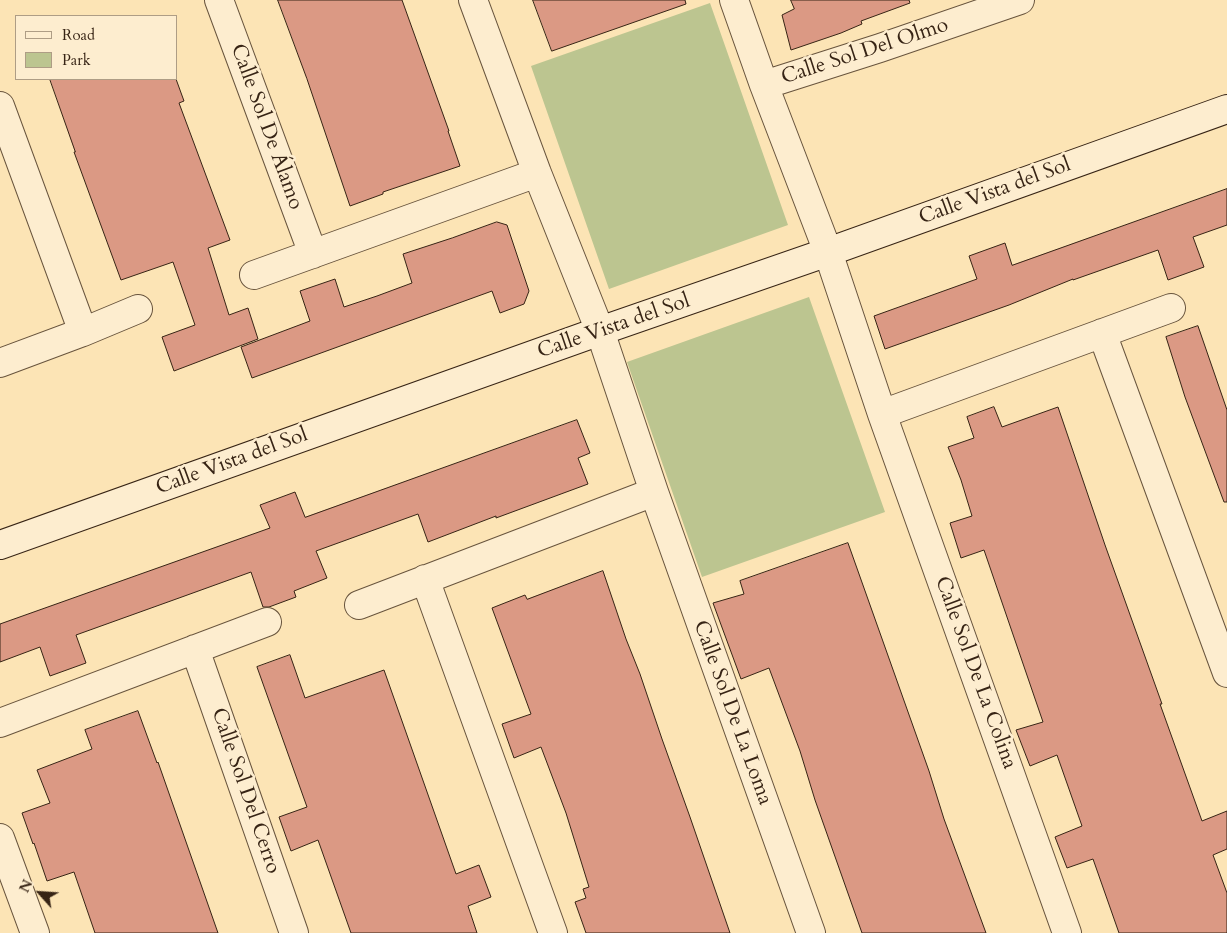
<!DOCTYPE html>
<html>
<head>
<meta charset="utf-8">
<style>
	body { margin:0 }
	#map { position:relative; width:1227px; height:933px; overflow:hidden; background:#fce4b5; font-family:Cardo,serif }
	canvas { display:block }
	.legend { position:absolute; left:15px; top:15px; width:162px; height:65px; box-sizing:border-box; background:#fdedcf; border:1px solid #ae9d85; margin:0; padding:6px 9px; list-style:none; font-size:15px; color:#372415 }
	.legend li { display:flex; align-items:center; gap:10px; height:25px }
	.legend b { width:25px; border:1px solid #ae9d85 }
	.north { position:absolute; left:15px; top:868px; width:50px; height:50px; -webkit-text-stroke:4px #fdedcf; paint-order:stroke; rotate:296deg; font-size:14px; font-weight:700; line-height:20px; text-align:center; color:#372415 }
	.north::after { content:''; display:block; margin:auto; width:18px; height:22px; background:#372415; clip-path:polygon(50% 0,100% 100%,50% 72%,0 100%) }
</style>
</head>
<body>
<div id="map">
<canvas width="1227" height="933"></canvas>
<ul class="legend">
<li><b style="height:6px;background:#fdedcf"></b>Road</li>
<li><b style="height:14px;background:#bcc590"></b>Park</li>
</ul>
<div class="north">N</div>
</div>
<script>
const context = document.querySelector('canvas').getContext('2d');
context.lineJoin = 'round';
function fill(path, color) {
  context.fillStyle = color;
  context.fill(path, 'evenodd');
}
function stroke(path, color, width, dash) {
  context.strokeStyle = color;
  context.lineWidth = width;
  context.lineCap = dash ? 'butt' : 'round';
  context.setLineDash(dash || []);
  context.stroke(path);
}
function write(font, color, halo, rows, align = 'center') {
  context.font = font + ' Cardo,serif';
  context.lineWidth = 5;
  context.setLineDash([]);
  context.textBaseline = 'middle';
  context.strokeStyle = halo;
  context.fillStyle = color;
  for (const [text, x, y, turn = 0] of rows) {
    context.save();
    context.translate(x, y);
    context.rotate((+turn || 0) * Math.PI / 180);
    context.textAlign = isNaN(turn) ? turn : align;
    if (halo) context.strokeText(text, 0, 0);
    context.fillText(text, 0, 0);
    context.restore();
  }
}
const green = new Path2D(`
	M710 3 788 225 609 289 531 66Z
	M809 297 885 512 702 577 627 362Z`);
const building = new Path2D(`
	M278 0H402L449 131H448L460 166 383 192V194L350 206 307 79Z
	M533 0H685L686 4 552 51Z
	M791 0H909L910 3 861 21 862 24 841 33 791 50 782 15 794 9Z
	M50 79H176L184 101 179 103 230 240 208 248 229 315 248 308 258 339 174 371 162 337 195 325 173 262 121 280 74 152H75Z
	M1227 189V225L1193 237 1204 267 1168 280 1158 250 1073 280V279L1009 305 885 349 874 316 977 279 969 256 1005 243 1012 265Z
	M497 222 507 225 529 291 524 304 500 313 492 291 252 378 241 347 310 321 300 291 335 279 344 307 377 296 412 283 403 254 452 238Z
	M1198 326 1227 410V502H1224L1185 397 1166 337Z
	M994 407 1002 427 1058 407 1105 545 1162 704H1160L1202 821 1227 811V849L1213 855 1227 893V933H1119L1093 859 1067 868 1055 837 1082 826 1057 755 1030 766 1016 730 1043 722 984 550 961 558 950 523 972 516 961 480 948 447 974 438 967 417Z
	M577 420 590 453 578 458 588 484 496 518V516L428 542 418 514 316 551 327 578 294 591 296 597 269 607H263L251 572 179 598 76 635 86 663 50 676 40 647 0 662V624L270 528 260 505 295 492 305 517Z
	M848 543 929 771 944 819 986 933H862L815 800 800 751 769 668 741 679 713 603 744 594 740 581Z
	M603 571 626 639 640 674 662 739 690 817 730 933H586L575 902 586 898 583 889 589 887 566 813 541 747 514 758 502 724 531 714 492 608 525 595 527 599Z
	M290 655 305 698 384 670 456 874 479 865 491 897 468 906 477 933H351L318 840 291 851 279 817 307 807 257 667Z
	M138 711 157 763 158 762 218 933H95L74 872 47 881 34 843 33 844 22 813 50 803 37 770 92 749 85 730Z`);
const street = new Path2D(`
	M219 0 313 254
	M473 0 537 173 600 331 654 492 811 933
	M734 0 764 85 828 252 882 414 1067 933
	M764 85 880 48 1020 0
	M0 106 83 332
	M254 275 537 173
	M1102 333 1227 673
	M0 363 83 332 138 309
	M882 414 1171 308
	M425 579 553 933
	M359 605 654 492
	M195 649 294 933
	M0 723 267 622
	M0 838 35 933`);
const secondary = new Path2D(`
	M0 545 600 331 828 252 1227 109`);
const streetNames = [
	["Calle Sol Del Olmo",865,52,-18],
	["Calle Sol De Álamo",266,127,70],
	["Calle Vista del Sol",995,192,-20],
	["Calle Vista del Sol",614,327,-19],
	["Calle Vista del Sol",232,462,-20],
	["Calle Sol De La Colina",975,673,70],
	["Calle Sol De La Loma",732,713,70],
	["Calle Sol Del Cerro",245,791,71]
];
fill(green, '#bcc590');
fill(building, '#db9984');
stroke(building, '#372415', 1);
stroke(street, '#68543d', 30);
stroke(secondary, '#372415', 30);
stroke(street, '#fdedcf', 28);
stroke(secondary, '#fdedcf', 28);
write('21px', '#372415', '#fdedcf', streetNames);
</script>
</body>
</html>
